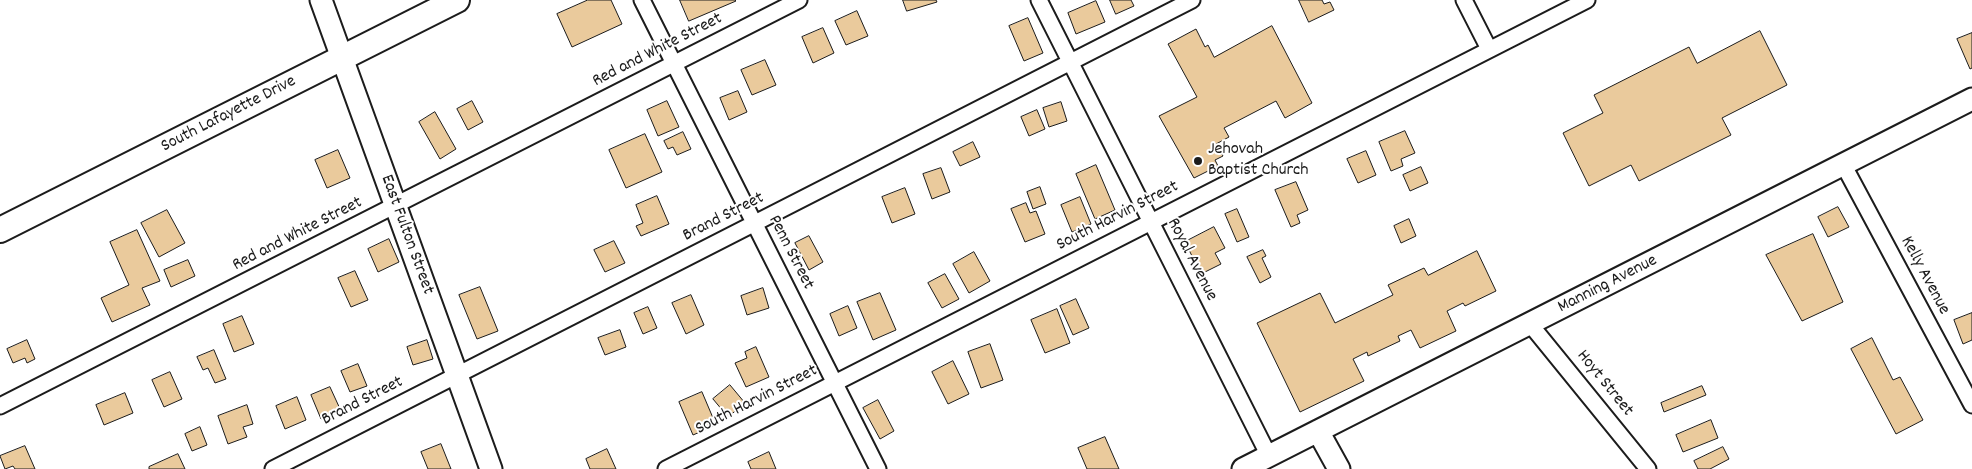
<!DOCTYPE html>
<html>
<head>
<meta charset="utf-8">
<style>
	body { margin:0 }
	canvas { display:block; background:#fff }
</style>
</head>
<body>
<canvas width="1972" height="469"></canvas>
<script>
const context = document.querySelector('canvas').getContext('2d');
context.lineJoin = 'round';
function fill(path, color) {
  context.fillStyle = color;
  context.fill(path, 'evenodd');
}
function stroke(path, color, width, dash) {
  context.strokeStyle = color;
  context.lineWidth = width;
  context.lineCap = dash ? 'butt' : 'round';
  context.setLineDash(dash || []);
  context.stroke(path);
}
function write(font, color, halo, rows, align = 'center') {
  context.font = font + ' Dekko,sans-serif';
  context.lineWidth = 4;
  context.setLineDash([]);
  context.textBaseline = 'middle';
  context.strokeStyle = halo;
  context.fillStyle = color;
  for (const [text, x, y, turn = 0] of rows) {
    context.save();
    context.translate(x, y);
    context.rotate((+turn || 0) * Math.PI / 180);
    context.textAlign = isNaN(turn) ? turn : align;
    if (halo) context.strokeText(text, 0, 0);
    context.fillText(text, 0, 0);
    context.restore();
  }
}
const building = new Path2D(`
	M588 0H611L622 24 572 47 557 14Z
	M680 0H735L736 1 689 21Z
	M903 0H936L937 2 907 11Z
	M1110 0H1131L1134 6 1116 14Z
	M1299 0H1322L1324 4 1330 2 1334 10 1309 22Z
	M1096 1 1105 22 1076 34 1068 13Z
	M857 11 868 36 846 45 835 21Z
	M1028 18 1043 53 1024 61 1009 26Z
	M1272 26 1312 103 1285 118 1276 101 1224 128 1229 137 1216 144 1223 156 1215 160 1218 166 1194 178 1159 116 1197 97 1168 44 1196 29 1205 47 1208 45 1214 57Z
	M823 28 834 53 813 63 802 37Z
	M1760 31 1787 85 1722 118 1731 135 1639 181 1631 165 1589 186 1563 133 1603 113 1594 95 1689 47 1697 63Z
	M1972 33V68L1970 69 1957 39Z
	M765 60 776 85 752 95 741 70Z
	M738 91 747 112 729 120 720 98Z
	M472 101 483 122 468 130 457 109Z
	M667 101 679 127 658 136 647 110Z
	M1061 102 1067 121 1049 127 1043 108Z
	M1037 110 1045 129 1029 136 1021 117Z
	M435 112 456 149 440 159 419 122Z
	M1405 131 1415 153 1401 159 1403 166 1391 171 1379 142Z
	M683 132 691 149 677 155 673 147 668 149 664 141Z
	M645 134 662 172 626 188 609 150Z
	M973 142 980 157 960 166 953 152Z
	M338 150 350 178 327 188 315 160Z
	M1366 151 1376 175 1358 183 1347 159Z
	M1096 165 1115 210 1095 219 1076 174Z
	M1421 167 1428 183 1410 191 1403 175Z
	M941 168 950 192 932 199 923 174Z
	M1296 182 1308 210 1297 215 1300 223 1291 227 1275 190Z
	M1040 187 1046 204 1033 209 1027 192Z
	M905 188 915 214 892 223 882 197Z
	M657 196 669 224 641 236 636 226 643 223 636 205Z
	M1080 197 1091 224 1072 232 1061 205Z
	M1026 203 1030 213 1036 211 1045 234 1025 242 1011 209Z
	M1838 207 1849 227 1828 237 1818 217Z
	M1237 209 1249 237 1237 242 1225 214Z
	M167 210 185 243 159 257 141 223Z
	M1409 219 1416 236 1401 243 1394 226Z
	M1214 227 1225 248 1215 253 1221 264 1201 274 1185 242Z
	M137 230 160 281 142 288 150 305 112 322 101 298 129 285 110 242Z
	M1813 234 1843 302 1802 321 1766 255Z
	M809 236 823 262 809 270 795 243Z
	M389 239 399 262 378 272 368 249Z
	M614 241 625 263 605 272 594 250Z
	M1263 250 1266 256 1262 258 1271 277 1260 283 1247 257Z
	M1477 251 1496 291 1465 306 1463 303 1447 311 1456 331 1420 348 1411 330 1398 336 1400 341 1368 356 1367 352 1353 359 1364 381 1300 412 1257 323 1320 293 1335 323 1393 295 1388 285 1424 268 1428 275Z
	M974 252 990 281 969 293 953 264Z
	M188 260 195 276 171 287 164 270Z
	M355 271 368 300 351 307 338 278Z
	M945 274 959 299 942 308 928 283Z
	M480 287 498 331 477 339 459 295Z
	M763 288 769 308 747 315 741 296Z
	M880 293 896 330 873 340 857 302Z
	M691 295 704 325 686 334 672 303Z
	M1076 299 1089 328 1073 335 1060 306Z
	M848 306 857 328 839 336 830 314Z
	M648 307 657 328 643 334 634 313Z
	M1057 309 1070 343 1045 353 1031 320Z
	M1972 313V340L1963 344 1954 320Z
	M242 316 254 344 234 352 223 324Z
	M620 330 626 347 605 355 598 338Z
	M1872 338 1893 380 1900 377 1923 420 1896 434 1851 349Z
	M27 340 35 359 27 363 25 358 13 363 7 349Z
	M427 340 433 359 413 365 407 347Z
	M990 344 1003 380 981 388 968 352Z
	M756 347 769 377 746 387 735 363 747 358 745 352Z
	M214 350 226 379 215 383 208 368 203 370 197 357Z
	M953 361 969 394 948 404 932 372Z
	M358 364 367 386 350 392 341 371Z
	M170 372 182 399 164 407 152 380Z
	M730 385 745 403 728 417 713 399Z
	M1702 386 1706 395 1664 412 1661 403Z
	M330 387 341 411 321 419 311 395Z
	M702 392 716 425 693 435 679 402Z
	M125 393 133 413 104 425 96 405Z
	M297 397 306 420 285 429 276 406Z
	M878 400 894 431 880 439 863 408Z
	M247 405 253 424 243 427 247 437 228 444 218 416Z
	M1711 420 1718 438 1683 452 1676 435Z
	M200 427 207 445 192 451 185 434Z
	M1105 437 1119 469H1087L1078 448Z
	M441 444 451 469H428L421 452Z
	M25 446 35 469H15L13 466 5 469 0 456Z
	M1723 447 1729 459 1710 469H1698L1694 461Z
	M607 449 616 469H590L586 459Z
	M769 452 776 469H751L748 462Z
	M178 454 185 469H149V467Z`);
const street = new Path2D(`
	M642 0 878 469
	M1039 0 1269 456
	M1464 0 1489 49
	M1843 164 1972 405
	M1530 324 1648 469
	M0 406 799 0
	M273 469 1192 0
	M666 469 1587 0`);
const secondary = new Path2D(`
	M321 0 491 469
	M1318 431 1339 469
	M1243 469 1972 99`);
const primary = new Path2D(`
	M0 230 457 0`);
const markers = [
	[1198,161,5,"#1c1c1c"]
];
const streetNames = [
	["Red and White Street",658,51,-27],
	["South Lafayette Drive",229,115,-27],
	["South Harvin Street",1118,217,-27],
	["Brand Street",724,218,-27],
	["Red and White Street",298,235,-27],
	["East Fulton Street",406,235,70],
	["Penn Street",790,253,63],
	["Royal Avenue",1191,260,63],
	["Kelly Avenue",1924,276,62],
	["Manning Avenue",1608,285,-27],
	["Hoyt Street",1604,384,51],
	["South Harvin Street",757,401,-27],
	["Brand Street",363,402,-27]
];
const poiNames = [
	["Jehovah",1208,151],
	["Baptist Church",1208,172]
];
fill(building, '#eaca9c');
stroke(building, '#1c1c1c', 1);
stroke(street, '#1c1c1c', 19);
stroke(secondary, '#1c1c1c', 25);
stroke(primary, '#1c1c1c', 28);
stroke(street, '#fff', 15);
stroke(secondary, '#fff', 21);
stroke(primary, '#fff', 24);
for (const [x, y, r, color] of markers) {
  const dot = new Path2D();
  dot.arc(x, y, r, 0, 2 * Math.PI);
  context.fillStyle = color;
  context.fill(dot);
  stroke(dot, '#fff', 2);
}
write('18px', '#1c1c1c', '#fff', streetNames);
write('18px', '#1c1c1c', '#fff', poiNames, 'left');
</script>
</body>
</html>
